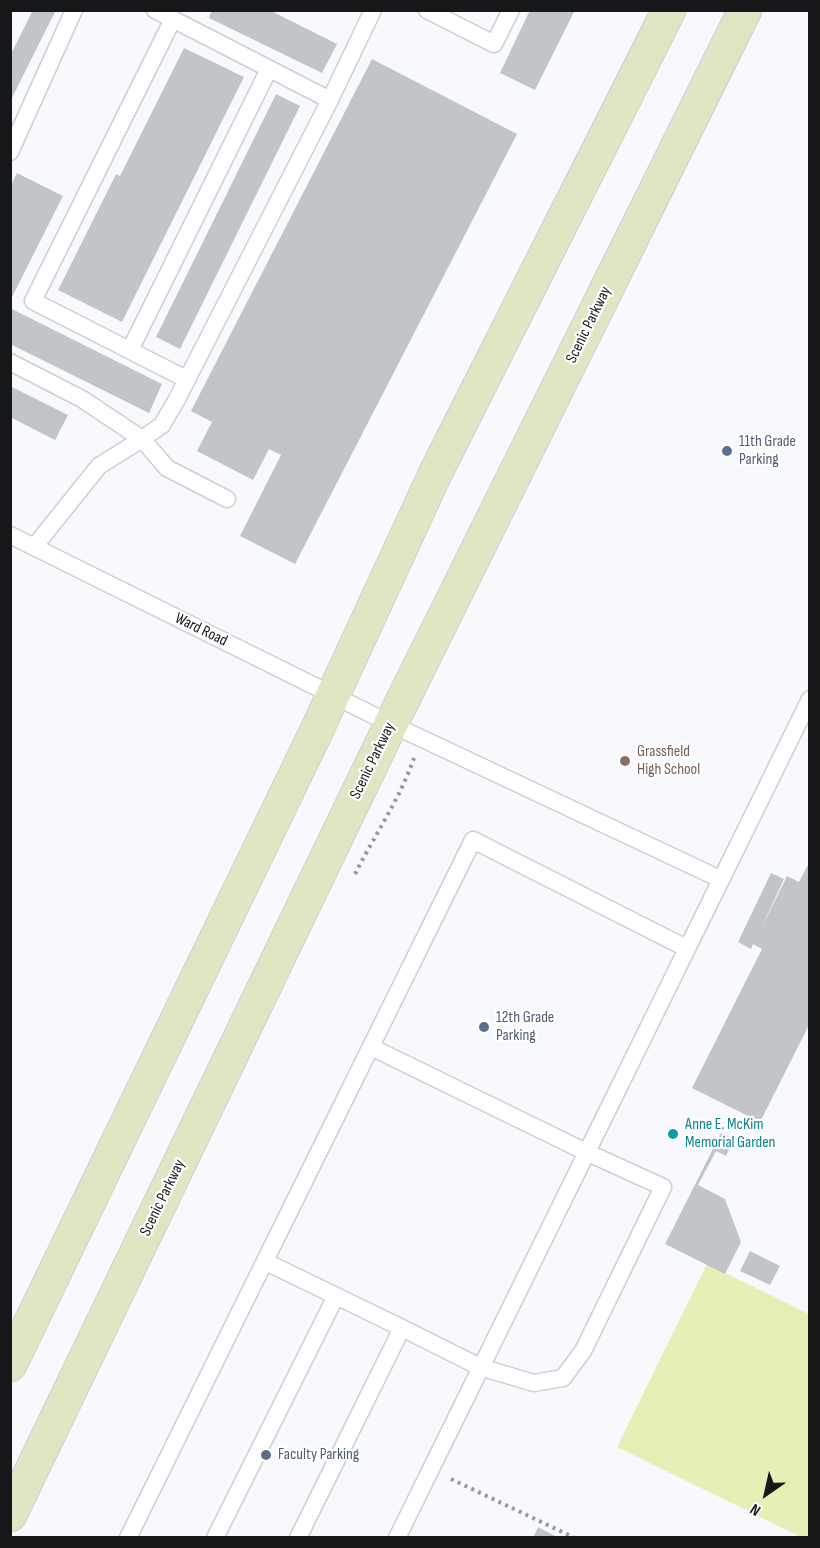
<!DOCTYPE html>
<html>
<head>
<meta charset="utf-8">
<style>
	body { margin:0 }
	#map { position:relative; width:820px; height:1548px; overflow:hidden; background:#f7f9fc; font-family:"Sofia Sans Condensed",sans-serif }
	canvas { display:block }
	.frame { position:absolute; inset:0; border:12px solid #161718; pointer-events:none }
	.north { position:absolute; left:736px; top:1464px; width:60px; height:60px; -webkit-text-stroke:4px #fff; paint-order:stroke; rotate:214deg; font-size:16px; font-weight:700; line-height:24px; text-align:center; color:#161718 }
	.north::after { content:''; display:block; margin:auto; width:21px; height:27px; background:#161718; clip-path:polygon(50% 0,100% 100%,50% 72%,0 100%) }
</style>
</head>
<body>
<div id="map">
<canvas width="820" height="1548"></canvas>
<div class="frame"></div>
<div class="north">N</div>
</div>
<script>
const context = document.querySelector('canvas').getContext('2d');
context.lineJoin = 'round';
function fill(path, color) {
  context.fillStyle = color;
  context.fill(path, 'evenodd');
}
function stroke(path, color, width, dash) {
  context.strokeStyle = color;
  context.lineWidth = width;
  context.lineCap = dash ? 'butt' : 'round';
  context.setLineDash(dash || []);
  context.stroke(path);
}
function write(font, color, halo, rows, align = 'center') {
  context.font = font + ' "Sofia Sans Condensed",sans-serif';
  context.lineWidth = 4.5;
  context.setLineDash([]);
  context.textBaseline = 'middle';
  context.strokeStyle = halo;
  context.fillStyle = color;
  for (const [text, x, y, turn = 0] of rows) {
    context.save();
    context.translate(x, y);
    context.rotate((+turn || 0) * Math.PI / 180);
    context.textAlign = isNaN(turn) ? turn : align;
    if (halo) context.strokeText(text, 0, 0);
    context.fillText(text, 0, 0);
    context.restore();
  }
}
const green = new Path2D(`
	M707 1264 809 1314V1537H801L617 1447Z`);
const building = new Path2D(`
	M33 10H56L10 102V56Z
	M212 10H269L337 44 322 73 209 18Z
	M530 10H575L535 90 500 73Z
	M184 48 244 77 122 322 58 290 116 174 120 176Z
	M372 59 517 134 295 564 240 536 281 455 269 449 253 480 197 451 212 422 191 411Z
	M276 94 300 106 180 349 156 337Z
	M17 173 63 196 10 301V187Z
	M10 308 162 384 149 413 10 344Z
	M10 386 68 415 55 440 10 417Z
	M810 861V1023L760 1122 692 1088 762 949 753 944 751 949 738 942 771 873 784 879 760 931 787 876 799 882Z
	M721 1133 734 1139 726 1156 716 1151 698 1185 725 1199 741 1242 725 1274 665 1244Z
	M750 1251 780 1266 770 1285 740 1271Z
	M538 1527 559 1538H533Z`);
const path = new Path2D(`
	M355 874C374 836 400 799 414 758
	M451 1479 575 1538`);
const lane = new Path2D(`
	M427 10 494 44 511 10
	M173 19 33 301 186 379
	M330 100 373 10
	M10 152 74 10
	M130 350 269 69
	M10 362 82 399 142 439 167 468 227 499
	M10 535 391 724 720 879
	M34 547 99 466 142 439 162 425 176 401 330 100 155 10
	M266 1262 402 1328 480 1367 534 1383 563 1378 583 1351 663 1187 586 1152 371 1047
	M128 1538 473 840 686 948
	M215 1538 336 1296
	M298 1538 402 1328
	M397 1538 810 699`);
const secondary = new Path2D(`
	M10 1365 315 734 436 472 669 10
	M10 1515 391 724 745 10`);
const markers = [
	[727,451,6,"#5c6f8a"],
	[625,761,6,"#8d6e63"],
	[484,1027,6,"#5c6f8a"],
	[673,1134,6,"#0f9aa8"],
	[266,1455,6,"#5c6f8a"]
];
const streetNames = [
	["Scenic Parkway",589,325,-64],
	["Ward Road",201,630,26],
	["Scenic Parkway",373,761,-64],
	["Scenic Parkway",163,1198,-64]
];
const serviceNames = [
	["11th Grade",739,442],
	["Parking",739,460],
	["12th Grade",496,1018],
	["Parking",496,1036],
	["Faculty Parking",278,1455]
];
const educationNames = [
	["Grassfield",637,752],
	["High School",637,770]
];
const cultureNames = [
	["Anne E. McKim",685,1125],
	["Memorial Garden",685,1143]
];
fill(green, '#e8efb6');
fill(building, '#c2c5c7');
stroke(lane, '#cdd0d2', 19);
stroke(secondary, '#cdd0d2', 35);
stroke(path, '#97989b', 4, [3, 4.5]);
stroke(lane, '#fff', 16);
stroke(secondary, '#e2e5c4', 33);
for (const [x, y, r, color] of markers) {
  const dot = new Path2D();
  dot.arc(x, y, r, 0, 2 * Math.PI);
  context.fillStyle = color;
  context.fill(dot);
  stroke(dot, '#fff', 2);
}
write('16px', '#161718', '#fff', streetNames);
write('16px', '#4e5e75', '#fff', serviceNames, 'left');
write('16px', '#785e54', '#fff', educationNames, 'left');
write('16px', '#0d838f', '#fff', cultureNames, 'left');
</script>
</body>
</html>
